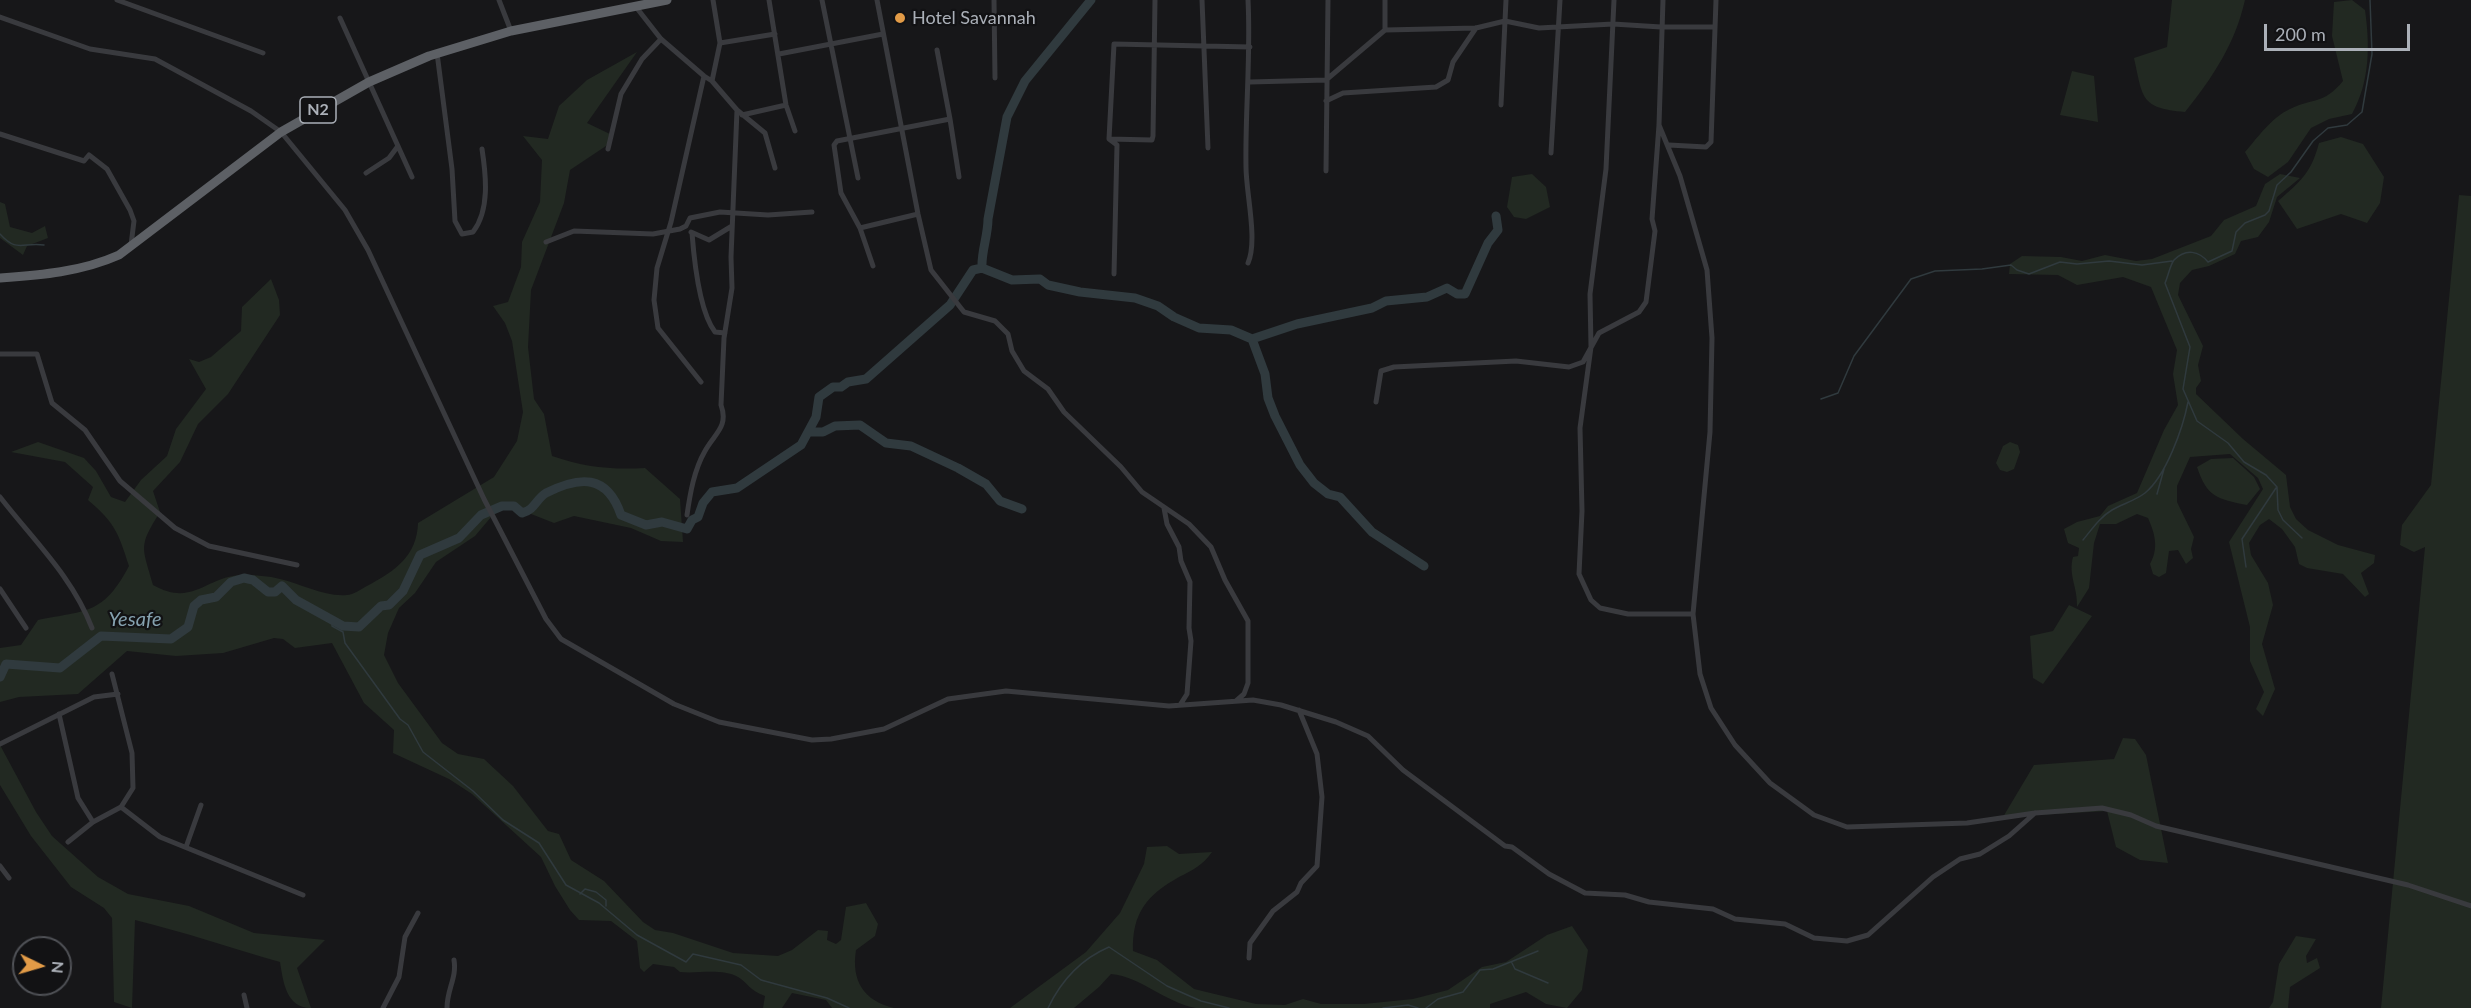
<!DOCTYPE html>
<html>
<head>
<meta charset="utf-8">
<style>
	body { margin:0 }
	#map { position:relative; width:2471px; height:1008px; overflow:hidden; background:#171719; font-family:Lato,sans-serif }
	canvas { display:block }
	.north { position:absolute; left:12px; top:936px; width:60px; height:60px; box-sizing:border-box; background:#121214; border:2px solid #4f5156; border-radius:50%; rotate:95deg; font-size:16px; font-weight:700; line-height:24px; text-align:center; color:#abb0b8 }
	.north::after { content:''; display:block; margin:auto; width:21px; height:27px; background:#e29b47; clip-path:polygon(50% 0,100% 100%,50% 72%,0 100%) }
	.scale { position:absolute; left:2264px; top:24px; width:146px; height:27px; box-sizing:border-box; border:3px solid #abb0b8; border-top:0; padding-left:8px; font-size:18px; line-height:21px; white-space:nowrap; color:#abb0b8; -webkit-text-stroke:4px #121214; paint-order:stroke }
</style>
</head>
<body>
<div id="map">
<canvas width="2471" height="1008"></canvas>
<div class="north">N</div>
<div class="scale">200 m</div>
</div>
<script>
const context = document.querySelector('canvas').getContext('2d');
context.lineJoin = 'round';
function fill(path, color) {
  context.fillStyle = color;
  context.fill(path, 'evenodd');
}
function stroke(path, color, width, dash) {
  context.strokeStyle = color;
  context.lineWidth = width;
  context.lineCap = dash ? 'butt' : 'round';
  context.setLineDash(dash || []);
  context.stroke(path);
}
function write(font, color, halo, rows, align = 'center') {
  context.font = font + ' Lato,sans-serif';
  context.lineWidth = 4.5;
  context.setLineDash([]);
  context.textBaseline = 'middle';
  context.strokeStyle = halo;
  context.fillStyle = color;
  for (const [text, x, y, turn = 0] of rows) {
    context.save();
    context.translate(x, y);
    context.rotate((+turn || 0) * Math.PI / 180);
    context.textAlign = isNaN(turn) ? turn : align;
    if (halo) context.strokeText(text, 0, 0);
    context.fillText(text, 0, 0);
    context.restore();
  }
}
const green = new Path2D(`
	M2172 0H2245C2235 44 2213 77 2185 112 2140 108 2143 98 2134 58L2167 47Z
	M2352 0 2365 10C2370 46 2370 81 2352 114L2329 119 2311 128 2288 162 2268 177 2254 169 2245 152C2258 137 2272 117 2290 109 2315 97 2323 105 2343 81L2332 36 2334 2Z
	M637 52 587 123 612 135 606 146 570 170 564 203 531 290 528 347 534 399 544 414 552 456C584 467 611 470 645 468L680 499 683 542 661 541 631 528 574 516 554 523 503 503 475 536 436 562 415 593 399 608 388 633 384 655 398 683 442 743 458 754 484 759 513 786 548 831 559 834 571 860 604 881 643 922 655 930 673 933 733 953 778 956 792 950 818 930 828 931 827 940 836 944 841 940 846 907 866 903 878 924 875 936 856 950C851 981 864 1001 894 1008H832L826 1000 792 993 782 1008H763L765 996C749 990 749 984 738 977 722 968 697 974 680 972L674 967 653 964 644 972 640 968 637 941 611 921 579 920 570 910 555 886 541 857 472 794 449 779 393 753 394 730 364 703 332 643 295 648 283 639 274 638 223 653 176 656 127 651 78 694 19 697 0 702V648L21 645 38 620C87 610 103 615 129 566 118 532 115 523 88 500L93 487 65 462 11 452 38 442 84 458 96 471 111 497 125 502 141 480 167 456 176 429 206 389 189 359 199 362 211 357 241 331 242 307 271 279 279 300 280 315 228 394 198 424 180 462 153 491 160 512C138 547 142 546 153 585 194 608 206 575 244 575 255 575 269 576 280 579 302 584 324 597 347 595 353 595 361 589 367 586 395 571 417 556 418 523L494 477 517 441 523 412 512 341 505 323 493 306 508 302 521 267 522 242 540 202 542 160 523 136 548 139 559 106 587 80Z
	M2072 71 2094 76 2098 122 2060 115Z
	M2341 137 2363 144 2384 177 2380 203 2367 223 2341 214 2297 229 2278 201C2301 181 2311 173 2319 143Z
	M1532 174 1546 187 1550 207 1526 219 1514 217 1507 207 1512 177Z
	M2280 174 2300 178 2277 197 2269 222 2258 237 2241 241 2235 254 2209 266 2192 270 2180 283 2178 295 2203 346 2198 365 2201 381 2196 388V394L2243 439 2286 475 2290 507 2296 519 2308 530 2338 545 2375 555 2374 563 2361 573 2369 594 2365 597 2343 574 2307 568 2299 564 2295 547 2282 529 2269 519 2260 525 2249 543 2251 555 2268 583 2273 605 2262 644 2275 689 2263 716 2256 709 2264 692 2250 661V627L2229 542 2263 489 2258 478 2230 454 2190 457 2177 486V502L2194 537 2191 549 2193 558 2186 564 2178 550 2169 551 2166 573 2159 577 2153 574 2150 564C2159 548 2155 534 2148 518L2137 514 2116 524H2100L2094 543 2089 588 2077 607C2078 588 2068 575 2073 557L2078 556 2079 548 2068 543 2064 529 2077 522 2100 516 2108 506 2137 493 2164 430 2178 405 2173 374 2177 350 2151 287 2123 277 2077 285 2058 275 2009 274 2010 264 2022 256 2061 257 2082 261 2105 255 2136 261 2152 259 2211 236 2224 220 2256 206 2265 184Z
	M2459 195 2471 196V1008H2381L2425 547 2414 552 2400 545 2402 525 2431 485Z
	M0 202 5 204 10 227 32 233 45 226 48 238 27 246 23 255 0 238Z
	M2010 442 2018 445 2020 452 2014 469 2007 472 2000 470 1996 463 2003 446Z
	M2233 458 2254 477 2260 489 2247 505C2217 499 2207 497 2197 467L2211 459Z
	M2069 605 2092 616 2043 684 2033 678 2030 636 2053 631Z
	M2123 738 2135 739 2146 755 2168 863 2140 860 2116 847 2107 811 2003 817 2034 765 2114 759Z
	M0 745 36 812 52 836 98 877 128 894 189 906 254 933 325 940 297 968 311 1008C286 1008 283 981 280 962 231 948 184 932 135 920L132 1008 114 1002 112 918 104 908 71 887 31 836 0 785Z
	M1167 846 1179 854 1212 852C1203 865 1193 870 1179 877 1147 895 1132 913 1133 951L1157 960 1194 989 1256 1004 1285 1005 1303 999 1321 1004H1364L1413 999 1448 990 1482 967 1506 962 1547 935 1572 926 1588 950 1582 990 1567 1008 1546 1004 1526 992 1490 1004V1008H1196C1164 1002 1142 977 1111 974L1099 987 1074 1008H1010L1086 952 1120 913 1144 864 1147 847Z
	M2296 936 2316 939 2306 956 2307 963 2317 958 2320 968 2290 987 2288 1008H2269L2273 1002 2279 964Z`);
const stream = new Path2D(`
	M0 234C17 253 22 242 44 245
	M1821 399 1838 393 1854 356 1911 279 1935 271 1982 269 2011 265 2017 270 2029 274 2060 262 2077 264 2109 261 2142 265 2172 261
	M2157 494 2164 469
	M2302 538 2283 520 2278 510 2277 487 2266 475 2244 462 2228 443 2197 421 2183 389 2190 347 2165 283C2168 277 2170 265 2174 260 2186 248 2199 251 2208 262L2232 251 2236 232 2245 223 2265 215 2269 211 2277 185 2291 172 2313 141 2328 128 2347 125 2362 112 2372 54 2370 0
	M2083 540C2092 529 2100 517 2112 510 2123 504 2136 500 2145 493 2166 476 2183 428 2188 402
	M2246 567 2242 539 2276 488
	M332 618V626L343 632 345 643 400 719 408 725 423 752 473 791 503 820 539 843 566 885 599 903 637 935 686 962 693 954 741 965 761 980 827 998 849 1008
	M580 894 585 889 596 892 606 900V906
	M1512 963 1515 969 1548 983
	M1048 1008C1061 981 1081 959 1109 947L1167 986 1201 1001 1229 1008
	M1383 1008 1408 1005 1418 1008
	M1426 1008 1438 999 1463 992 1480 970 1493 969 1538 951`);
const river = new Path2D(`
	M982 268C981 252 988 236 988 219L1007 117 1025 81 1091 0
	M1252 339 1265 374 1268 398 1275 416 1300 465 1314 483 1328 494 1340 497 1372 532 1424 566
	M808 432H823L835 426 860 425 886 443 911 446 958 468 986 484 1000 501 1022 509
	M0 677 6 664 60 668 101 636 171 639 188 627 194 606 201 600 216 597 231 582 244 578 253 580 268 592H275L282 586 296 600 343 626 359 627 381 606 389 605 403 591 420 555 459 538 481 515 502 506H514L522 513C535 510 536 499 546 493 580 476 607 474 621 515L646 525 662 522 687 529 692 520 698 517 703 503 712 492 737 488 801 445 816 417 819 397 833 387H841L848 382 866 379 950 305 973 270 982 268 1012 280 1040 279 1048 285 1080 292 1135 298 1158 306 1174 317 1199 328 1231 330 1252 339 1297 324 1372 308 1386 301 1427 297 1447 288 1457 294H1465L1488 243 1498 230 1496 216`);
const minor = new Path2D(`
	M117 0 263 53
	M499 0 511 31
	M769 0 786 105 795 131
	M822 0 858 178
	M877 0 918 214 931 270 964 312 995 321 1008 334 1012 351 1024 371 1048 389 1064 412 1121 467 1142 492 1189 524 1211 547 1225 580 1248 621V683L1244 694 1236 701
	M994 0 995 78
	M1202 0 1208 148
	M1248 0C1251 56 1245 111 1246 167 1246 193 1258 240 1248 263
	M1385 0V30
	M1614 0 1606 169 1590 294 1591 347 1580 428 1582 511 1579 574 1591 600 1600 608 1628 614H1693
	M636 7 661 39 704 76 712 81 737 110 765 133 775 168
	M0 17 90 49 155 59 251 111 281 132 345 210 368 250 484 499 546 619 561 639 674 704 719 722 812 740 831 739 884 729 948 699 1006 691 1169 706 1253 700 1281 705 1336 722 1368 736 1403 770 1505 846 1512 847 1549 874 1585 893 1625 895 1649 902 1713 909 1735 919 1785 924 1814 938 1847 941 1868 935 1933 877 1960 859 1980 854 2009 836 2035 813
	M340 18 412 177
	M720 43 775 34
	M937 50 950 119
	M437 53 452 169 455 221 462 234 473 232C490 210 486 175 482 149
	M779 54 883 34
	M712 81 720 43 713 0
	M1250 82 1326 80 1385 30 1476 28 1505 21 1539 28 1613 24 1661 27H1715
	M1326 101 1343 93 1436 87 1448 80 1453 62 1476 28
	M1501 105 1506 0
	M742 115 786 105
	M1659 125 1680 176 1707 270 1712 338 1710 432 1693 614 1700 674 1711 708 1735 745 1770 783 1814 815 1847 827 1967 823 2035 813 2102 808 2131 815 2156 826 2408 885 2471 906
	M0 134 84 161 89 155 107 169 130 210 134 221 131 245
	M1109 139 1152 140 1153 136 1155 0
	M1669 145 1706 147 1711 142 1716 0
	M608 149 621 94 642 59 661 39
	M1551 153 1560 0
	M1326 171 1328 0
	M366 173 389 158 398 146
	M860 228 918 214
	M691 232 709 240 732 226
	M692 233C694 259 699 311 715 332L725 333
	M546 242 574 231 653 234 680 229 686 226 690 218 720 212 768 215 812 212
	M873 266 860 228 841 193 834 145 837 141 950 119 959 177
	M1114 274 1117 145 1109 139 1114 44 1250 47
	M0 354H37L52 403 85 430 120 481 175 528 209 546 297 565
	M701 382 658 328 654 300 657 268 671 222 704 76
	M1376 402 1381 371 1394 367 1516 361 1569 367 1583 362 1599 333 1639 312 1646 302 1655 231 1652 219 1659 125 1663 0
	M0 497C34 541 72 576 92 628
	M1164 508 1167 524 1179 547 1181 561 1190 582 1189 628 1191 641 1187 694 1180 705
	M687 515C690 494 694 470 705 451 714 434 729 427 721 405L724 338 732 288 731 257 737 110
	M0 589 26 628
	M59 714 78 798 93 822
	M0 744 94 697 118 694
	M121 807 160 837 303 895
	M68 842 93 822 121 807 133 788 132 753 112 674
	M186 847 201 805
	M0 866 9 878
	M1249 958 1250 943 1273 911 1297 892 1301 883 1317 866 1322 797 1317 754 1299 710
	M244 995 247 1008
	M383 1008 399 977 405 937 418 913
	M447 1008C447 989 457 978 454 960`);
const trunk = new Path2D(`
	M0 278C41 275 81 272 119 255L281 132 369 82 429 56 511 31 667 0`);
const markers = [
	[900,18,6,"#e29b47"]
];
const shields = [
	[318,110,36]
];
const shieldNames = [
	["N2",318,110]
];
const poiNames = [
	["Hotel Savannah",912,18]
];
const waterNames = [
	["Yesafe",135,620]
];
fill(green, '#222922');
stroke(stream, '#303a3e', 1.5);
stroke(river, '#303a3e', 9);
stroke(minor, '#393a3e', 5);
stroke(trunk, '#5d6065', 9);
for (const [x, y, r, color] of markers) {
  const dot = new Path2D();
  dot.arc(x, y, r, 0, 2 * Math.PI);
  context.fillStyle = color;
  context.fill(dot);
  stroke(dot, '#121214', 2);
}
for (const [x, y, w] of shields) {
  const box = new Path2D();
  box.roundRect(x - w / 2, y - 13, w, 26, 4.5);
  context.fillStyle = '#121214';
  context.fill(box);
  stroke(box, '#abb0b8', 1.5);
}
write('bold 16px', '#abb0b8', null, shieldNames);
write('18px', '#abb0b8', '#121214', poiNames, 'left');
write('italic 20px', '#85a1af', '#121214', waterNames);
</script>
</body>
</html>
